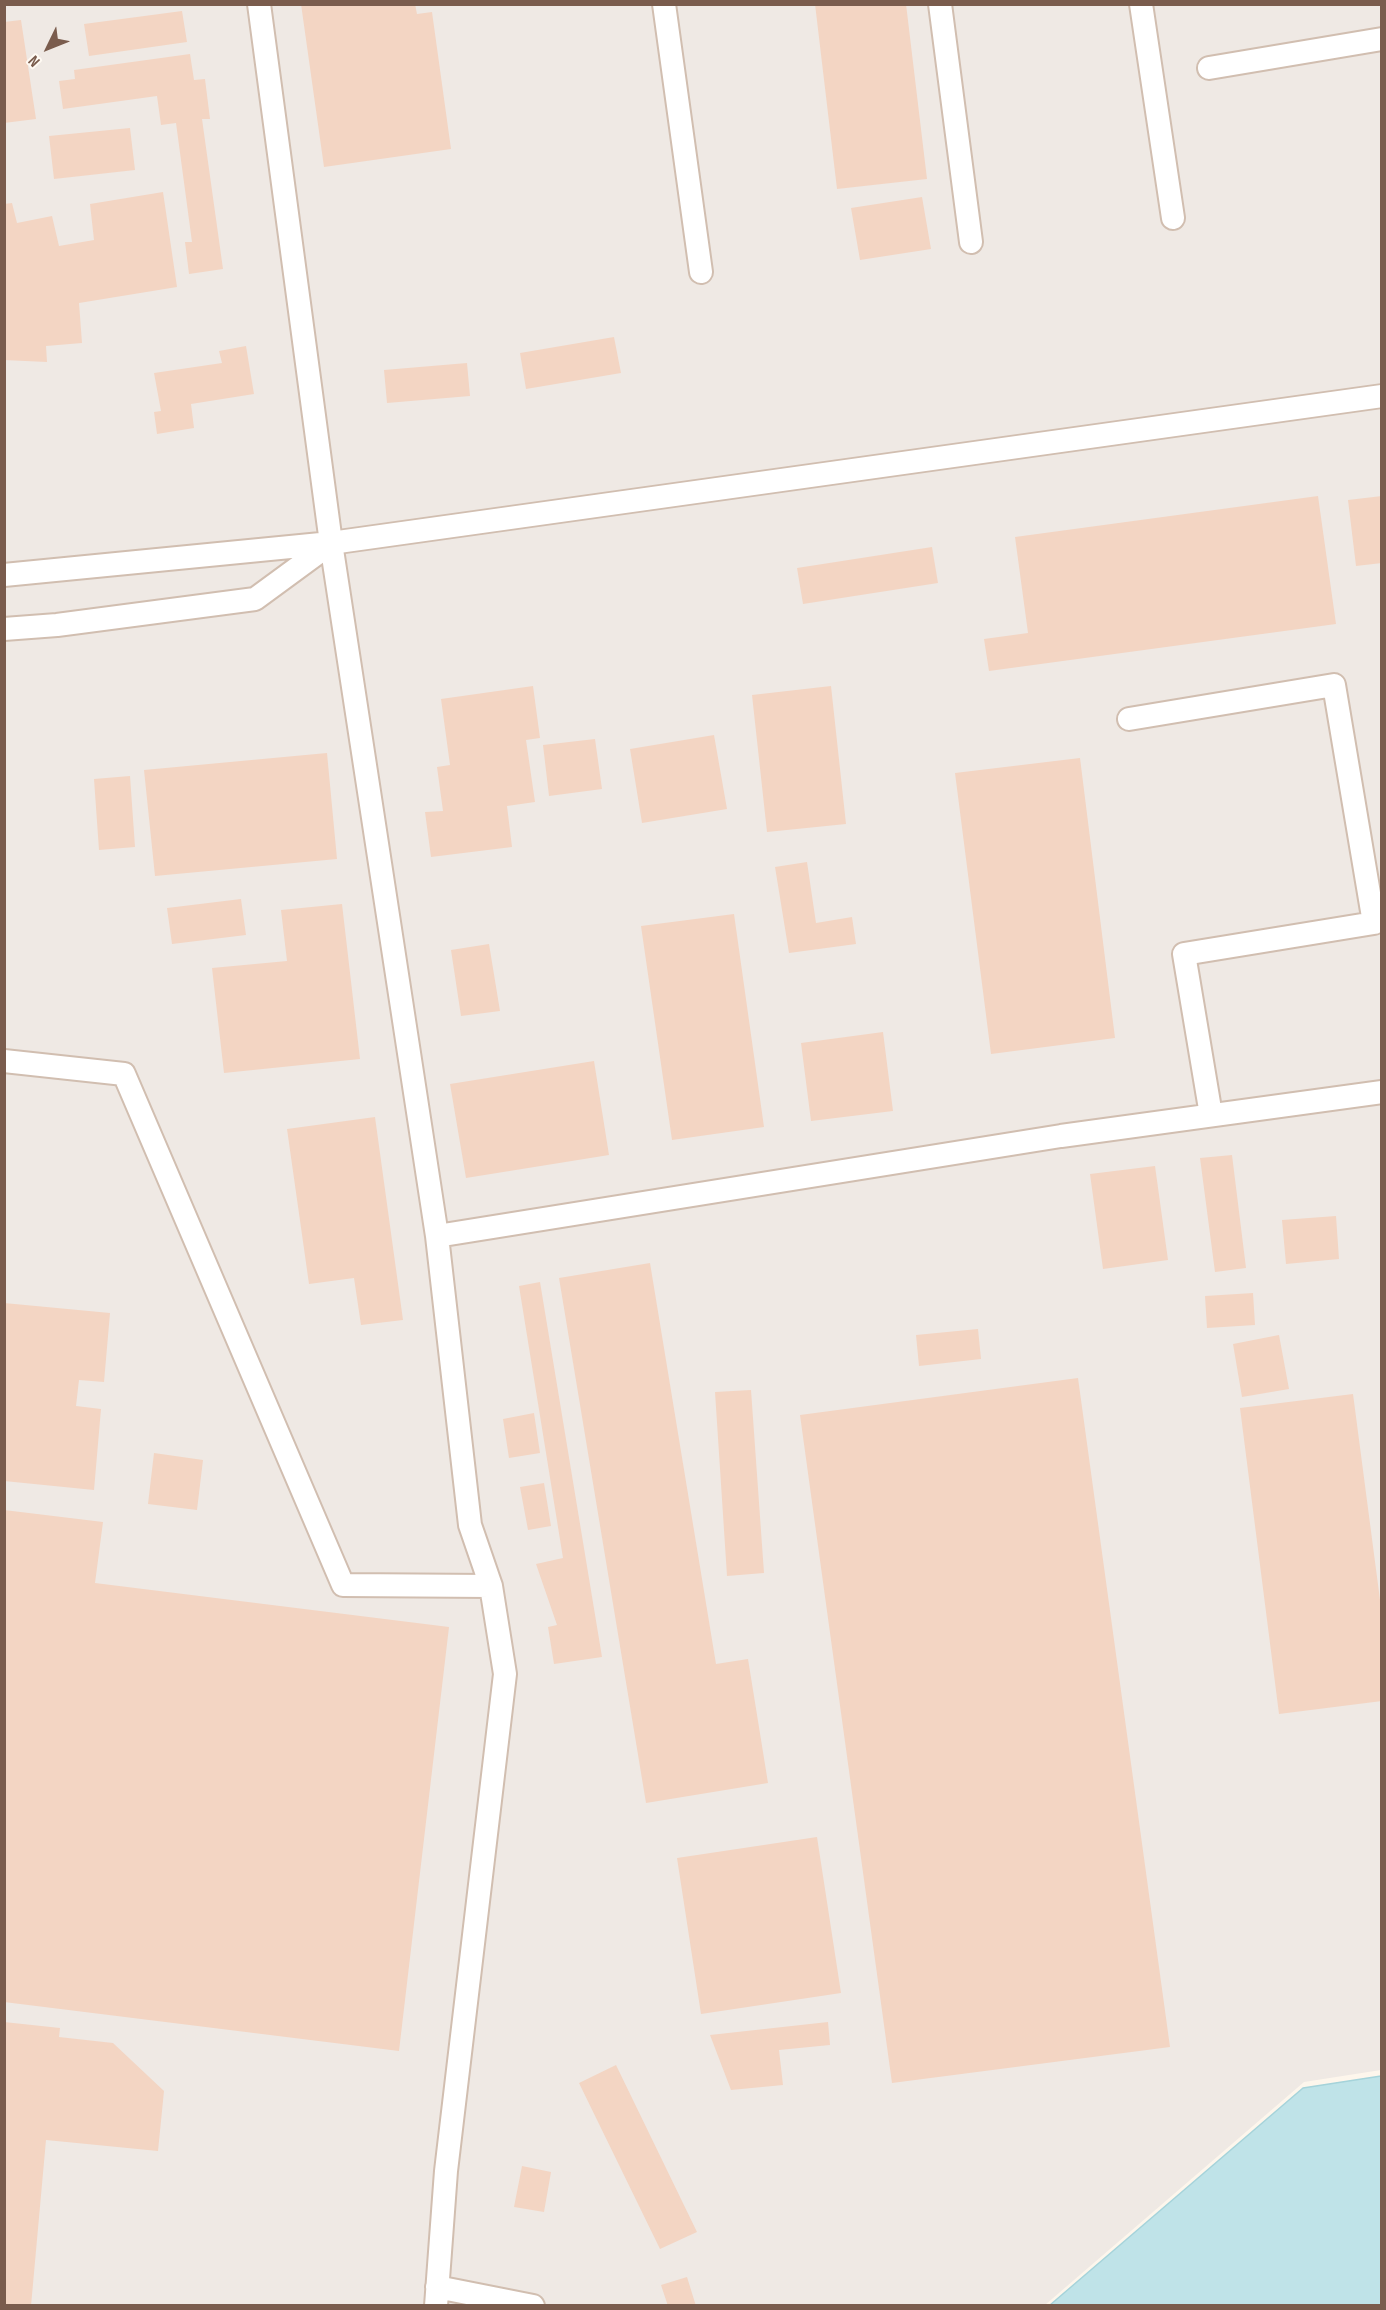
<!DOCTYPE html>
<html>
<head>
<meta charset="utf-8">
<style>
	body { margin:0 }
	#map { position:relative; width:1386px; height:2310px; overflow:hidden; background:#fdf6ec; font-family:"Sofia Sans Condensed",sans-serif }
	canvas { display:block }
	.frame { position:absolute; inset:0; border:6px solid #7a5c4d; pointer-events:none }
	.north { position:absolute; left:18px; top:18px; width:60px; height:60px; -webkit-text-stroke:4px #fffaf3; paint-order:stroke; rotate:227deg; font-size:16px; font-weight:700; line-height:24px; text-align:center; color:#7a5c4d }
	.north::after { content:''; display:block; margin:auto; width:21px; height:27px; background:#7a5c4d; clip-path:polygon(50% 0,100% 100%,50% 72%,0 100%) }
</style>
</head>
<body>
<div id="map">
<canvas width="1386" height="2310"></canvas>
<div class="frame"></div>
<div class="north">N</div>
</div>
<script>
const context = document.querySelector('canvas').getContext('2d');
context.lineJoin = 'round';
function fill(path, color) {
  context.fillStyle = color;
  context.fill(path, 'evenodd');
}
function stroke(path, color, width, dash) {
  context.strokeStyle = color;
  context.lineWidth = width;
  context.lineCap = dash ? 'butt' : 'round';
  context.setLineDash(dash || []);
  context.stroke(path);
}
const industrial = new Path2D(`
	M5 5H1381V2070L1304 2082 1045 2305 5 2306Z`);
const water = new Path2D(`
	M1381 2076V2305H1050L1303 2088Z`);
const building = new Path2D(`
	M301 4H415L417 14 432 12 451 149 324 167Z
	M815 4H906L927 179 837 189Z
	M182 11 187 42 89 56 84 24Z
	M21 20 36 119 4 123V22Z
	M190 54 194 80 205 79 210 119H202L223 269 189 274 185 242H192L176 123 161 125 157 96 63 109 59 81 75 79 74 70Z
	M130 128 135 170 54 179 49 136Z
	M163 192 177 287 79 303 82 343 46 346 47 362 4 360V204L12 203 17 223 52 216 59 246 94 240 90 204Z
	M922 197 931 249 860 260 851 208Z
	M614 337 621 373 526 389 520 353Z
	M246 346 254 394 191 404 194 428 157 434 154 412 161 411 154 373 222 363 219 351Z
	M467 363 470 396 387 403 384 370Z
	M1318 496 1336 624 989 671 984 639 1028 633 1015 537Z
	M1382 496V563L1356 566 1348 500Z
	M932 547 938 583 803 604 797 568Z
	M533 686 540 738 526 740 535 802 507 806 512 847 431 857 425 812 443 811 437 767 450 765 441 699Z
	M831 686 846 824 767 832 752 695Z
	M714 735 727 809 642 823 630 749Z
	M595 739 602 789 549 796 543 745Z
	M327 753 337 859 155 876 144 770Z
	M1080 758 1115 1038 991 1054 955 773Z
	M130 776 135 847 99 850 94 779Z
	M807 862 816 923 852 917 856 944 789 953 775 867Z
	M241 899 246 935 172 944 167 908Z
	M342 904 360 1059 224 1073 212 968 287 961 281 910Z
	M734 914 764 1127 672 1140 641 926Z
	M489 944 500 1011 461 1016 451 950Z
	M883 1032 893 1111 811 1121 801 1043Z
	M594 1061 609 1155 466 1178 450 1084Z
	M375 1117 403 1320 361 1325 354 1278 309 1284 287 1129Z
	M1232 1155 1246 1268 1215 1272 1200 1158Z
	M1155 1166 1168 1260 1103 1269 1090 1174Z
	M1336 1216 1339 1259 1286 1264 1282 1220Z
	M650 1263 716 1664 748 1659 768 1783 646 1803 559 1278Z
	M540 1282 602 1657 554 1664 548 1627 557 1625 536 1564 563 1558 519 1286Z
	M1253 1293 1255 1325 1207 1328 1205 1296Z
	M4 1303 110 1313 104 1382 79 1380 76 1406 101 1409 94 1490 4 1481Z
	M978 1329 981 1359 919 1366 916 1335Z
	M1279 1335 1289 1389 1242 1397 1233 1344Z
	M1078 1378 1170 2047 892 2083 800 1415Z
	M751 1390 764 1573 727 1576 715 1392Z
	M1353 1394 1382 1615V1701L1279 1714 1240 1408Z
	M534 1413 540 1453 509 1458 503 1419Z
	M154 1453 203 1460 197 1510 148 1504Z
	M544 1483 551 1526 528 1530 520 1487Z
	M4 1510 103 1522 95 1583 449 1627 399 2051 4 2002Z
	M817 1837 841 1993 701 2014 677 1858Z
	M4 2022 60 2028 59 2037 113 2043 164 2091 158 2151 46 2140 31 2306H4Z
	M828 2022 830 2045 779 2050 783 2085 731 2090 710 2035Z
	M616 2065 697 2232 660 2249 579 2083Z
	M522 2166 551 2172 544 2212 514 2207Z
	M687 2277 696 2306H668L661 2285Z`);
const lane = new Path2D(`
	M259 4 331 543 437 1236 470 1525 491 1586 505 1674 446 2171 436 2306
	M664 4 701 272
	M940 4 971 242
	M1141 4 1173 218
	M1209 68 1382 39
	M4 575 331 543 1382 396
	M4 629 57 625 255 599 330 544
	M1129 719 1334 685 1374 923 1184 954 1211 1115
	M4 1061 124 1074 343 1585 491 1586
	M437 1236 1061 1136 1382 1092
	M437 2287 533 2306`);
fill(industrial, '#efe9e4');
fill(water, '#bfe3e8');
stroke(water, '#a5d3da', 1.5);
fill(building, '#f3d5c3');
stroke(lane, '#d1beb0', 26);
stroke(lane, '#fff', 22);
</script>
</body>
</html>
